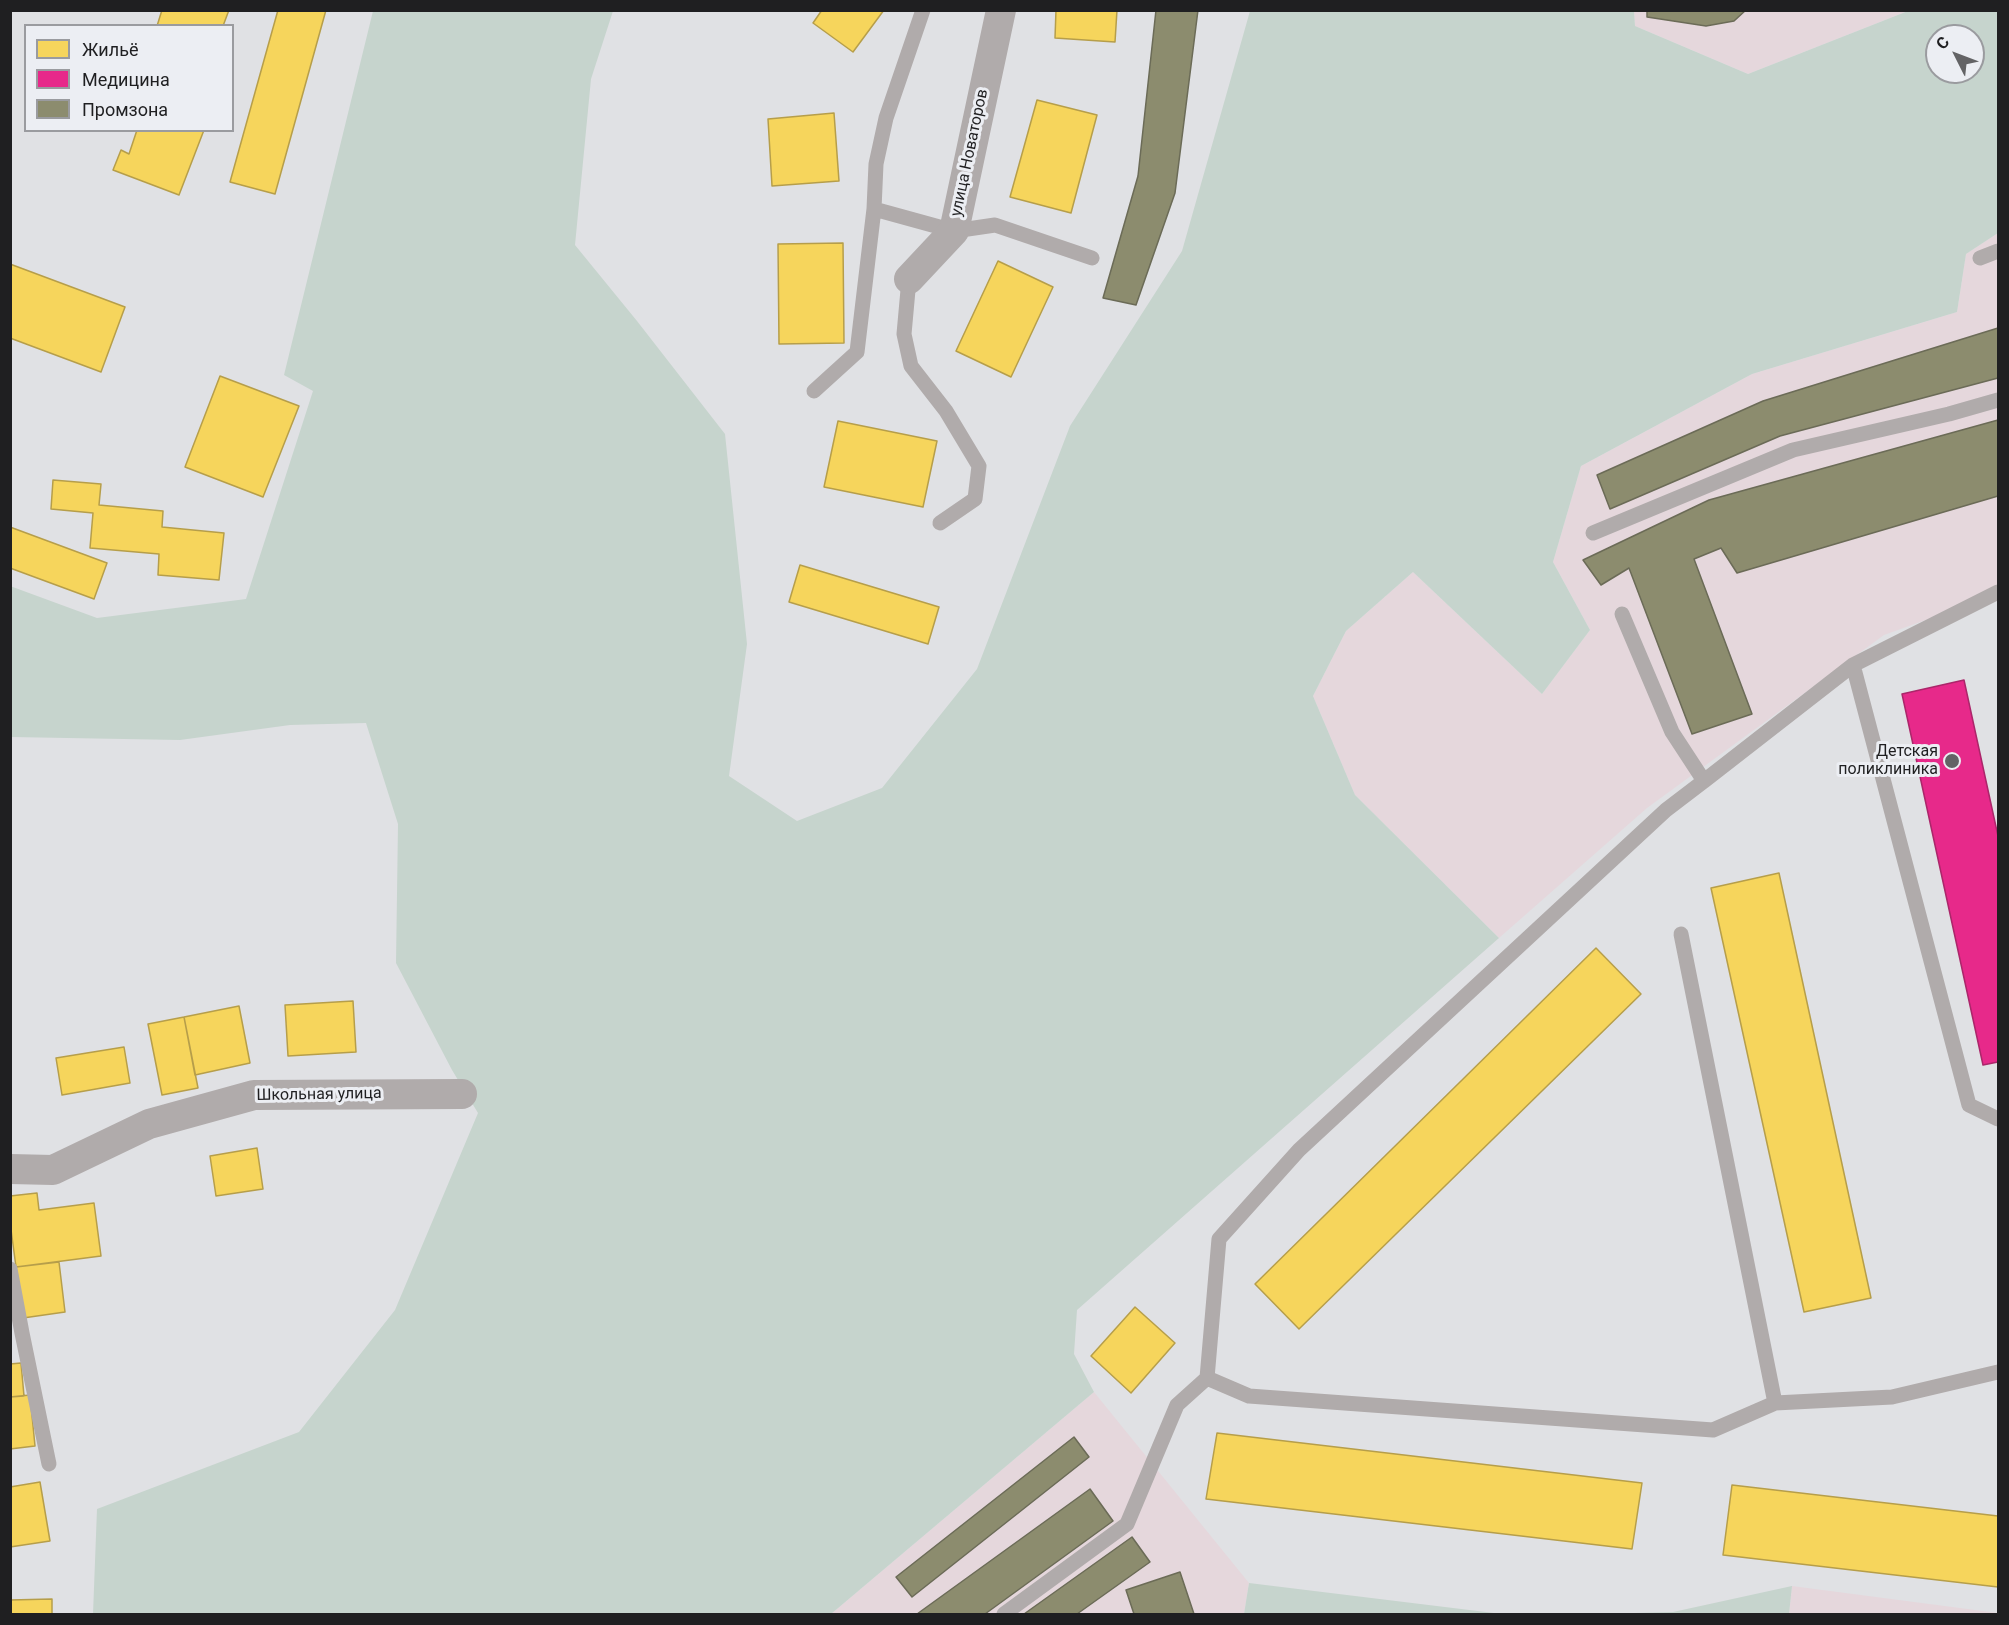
<!DOCTYPE html>
<html>
<head>
<meta charset="utf-8">
<style>
	body { margin:0 }
	#map { position:relative; width:2009px; height:1625px; overflow:hidden; background:#e0e1e4; font-family:Roboto,sans-serif }
	canvas { display:block }
	.frame { position:absolute; inset:0; border:12px solid #1f1f21; pointer-events:none }
	.legend { position:absolute; left:24px; top:24px; width:210px; height:108px; box-sizing:border-box; background:#eceef3; border:2px solid #9a9b9f; margin:0; padding:8px 10px; list-style:none; font-size:18px; color:#1f1f21 }
	.legend li { display:flex; align-items:center; gap:12px; height:30px }
	.legend b { width:30px; border:2px solid #9a9b9f }
	.north { position:absolute; left:1925px; top:24px; width:60px; height:60px; box-sizing:border-box; background:#eceef3; border:2px solid #9a9b9f; border-radius:50%; rotate:312deg; font-size:16px; font-weight:700; line-height:24px; text-align:center; color:#1f1f21 }
	.north::after { content:''; display:block; margin:auto; width:21px; height:27px; background:#636365; clip-path:polygon(50% 0,100% 100%,50% 72%,0 100%) }
</style>
</head>
<body>
<div id="map">
<canvas width="2009" height="1625"></canvas>
<div class="frame"></div>
<ul class="legend">
<li><b style="height:16px;background:#f6d55c"></b>Жильё</li>
<li><b style="height:16px;background:#e7298a"></b>Медицина</li>
<li><b style="height:16px;background:#8c8c6e"></b>Промзона</li>
</ul>
<div class="north">С</div>
</div>
<script>
const context = document.querySelector('canvas').getContext('2d');
context.lineJoin = 'round';
function fill(path, color) {
  context.fillStyle = color;
  context.fill(path, 'evenodd');
}
function stroke(path, color, width, dash) {
  context.strokeStyle = color;
  context.lineWidth = width;
  context.lineCap = dash ? 'butt' : 'round';
  context.setLineDash(dash || []);
  context.stroke(path);
}
function write(font, color, halo, rows, align = 'center') {
  context.font = font + ' Roboto,sans-serif';
  context.lineWidth = 6;
  context.setLineDash([]);
  context.textBaseline = 'middle';
  context.strokeStyle = halo;
  context.fillStyle = color;
  for (const [text, x, y, turn = 0] of rows) {
    context.save();
    context.translate(x, y);
    context.rotate((+turn || 0) * Math.PI / 180);
    context.textAlign = isNaN(turn) ? turn : align;
    if (halo) context.strokeText(text, 0, 0);
    context.fillText(text, 0, 0);
    context.restore();
  }
}
const industrial = new Path2D(`
	M1634 11H1908L1748 74 1635 26Z
	M1998 233V594L1884 635 1647 808 1499 938 1355 795 1313 696 1346 631 1413 572 1542 694 1590 630 1553 562 1581 466 1752 374 1957 312 1966 254Z
	M1094 1392 1249 1583 1244 1614H831Z
	M1792 1586 1998 1613V1614H1789Z`);
const green = new Path2D(`
	M373 11H613L591 79 575 245 637 321 725 434 747 644 729 776 797 821 882 788 977 669 1070 426 1182 251 1250 11H1634L1635 26 1748 74 1908 11H1998V233L1966 254 1957 312 1752 374 1581 466 1553 562 1590 630 1542 694 1413 572 1346 631 1313 696 1355 795 1499 938 1077 1310 1074 1354 1094 1392 831 1614H93L97 1509 299 1432 395 1310 478 1113 452 1070 396 963 398 824 366 723 290 725 180 740 11 737 10 586 97 618 246 599 313 391 284 375ZM1937 36H1973V72H1937Z
	M1249 1583 1502 1614H1244Z
	M1792 1586 1789 1614H1595L1673 1612Z`);
const homes = new Path2D(`
	M162 10H229L223 26H157Z
	M278 10H326L275 194 230 182Z
	M822 10H884L853 52 813 23Z
	M1056 10H1117L1115 42 1055 38Z
	M1037 100 1097 115 1071 213 1010 197Z
	M834 113 839 181 772 186 768 119Z
	M137 130H204L179 195 113 170 121 150 129 154Z
	M843 243 844 343 779 344 778 244Z
	M998 261 1053 287 1011 377 956 351Z
	M10 264 125 307 101 372 10 338Z
	M220 376 299 406 263 497 185 467Z
	M838 421 937 441 923 507 824 487Z
	M53 480 101 484 99 505 163 511 162 527 224 533 219 580 158 575 159 554 90 548 93 513 51 509Z
	M10 527 107 563 94 599 10 568Z
	M800 565 939 607 928 644 789 602Z
	M1779 873 1871 1298 1804 1312 1711 888Z
	M1596 948 1641 994 1299 1329 1255 1284Z
	M353 1001 356 1052 288 1056 285 1005Z
	M239 1006 250 1063 195 1075 184 1017Z
	M184 1017 198 1088 162 1095 148 1024Z
	M124 1047 130 1083 62 1095 56 1058Z
	M257 1148 263 1189 216 1196 210 1156Z
	M37 1193 39 1210 94 1203 101 1256 16 1267 10 1222V1196Z
	M59 1262 65 1312 23 1318 16 1267Z
	M1135 1307 1175 1343 1131 1393 1091 1356Z
	M21 1363 24 1396 10 1397V1364Z
	M30 1395 35 1446 10 1449V1397Z
	M1217 1433 1642 1483 1632 1549 1206 1499Z
	M40 1482 50 1541 10 1547V1487Z
	M1732 1485 1998 1516V1587L1723 1555Z
	M52 1599V1614H10V1600Z`);
const health = new Path2D(`
	M1964 680 1998 836V1062L1983 1065 1902 694Z`);
const industry = new Path2D(`
	M1156 10H1198L1175 193 1136 305 1103 298 1138 176Z
	M1647 10H1746L1734 21 1706 26 1647 17Z
	M1998 328V378L1780 436 1610 509 1597 475 1763 401Z
	M1998 420V496L1737 573 1721 548 1694 559 1752 714 1692 734 1629 568 1601 585 1583 560 1709 500Z
	M1074 1437 1089 1457 912 1597 896 1577Z
	M1090 1489 1113 1521 985 1614H917Z
	M1132 1537 1150 1562 1077 1614H1024Z
	M1180 1572 1194 1614H1134L1126 1590Z`);
const lane = new Path2D(`
	M874 209 954 231 995 225 1092 258
	M1980 258 1998 251
	M909 279 904 334 911 366 946 411 979 466 975 499 940 523
	M814 391 857 352 874 209 876 164 886 118 923 10
	M1593 533 1793 450 1949 414 1998 400
	M1622 614 1672 732 1704 781 1853 665 1998 592
	M1853 665 1969 1105 1998 1119
	M1681 934 1775 1403 1892 1397 1998 1372
	M10 1269 22 1333 49 1464
	M1207 1378 1219 1239 1299 1150 1666 810 1704 781
	M1004 1614 1127 1524 1177 1405 1207 1378 1249 1396 1713 1430 1775 1403`);
const street = new Path2D(`
	M909 279 954 231 1001 10
	M10 1169 53 1170 149 1124 254 1095 462 1094`);
const markers = [
	[1952,761,8,"#636365"]
];
const streetNames = [
	["улица Новаторов",970,153,-78],
	["Школьная улица",319,1095,-1]
];
const poiNames = [
	["Детская",1938,752],
	["поликлиника",1938,770]
];
fill(industrial, '#e5d7dc');
fill(green, '#c6d4cd');
fill(homes, '#f6d55c');
stroke(homes, '#b69e4a', 1.5);
fill(health, '#e7298a');
stroke(health, '#ab266a', 1.5);
fill(industry, '#8c8c6e');
stroke(industry, '#6b6b57', 1.5);
stroke(lane, '#b0abab', 15);
stroke(street, '#b0abab', 30);
for (const [x, y, r, color] of markers) {
  const dot = new Path2D();
  dot.arc(x, y, r, 0, 2 * Math.PI);
  context.fillStyle = color;
  context.fill(dot);
  stroke(dot, '#eceef3', 2);
}
write('16px', '#1f1f21', '#eceef3', streetNames);
write('16px', '#1f1f21', '#eceef3', poiNames, 'right');
</script>
</body>
</html>
